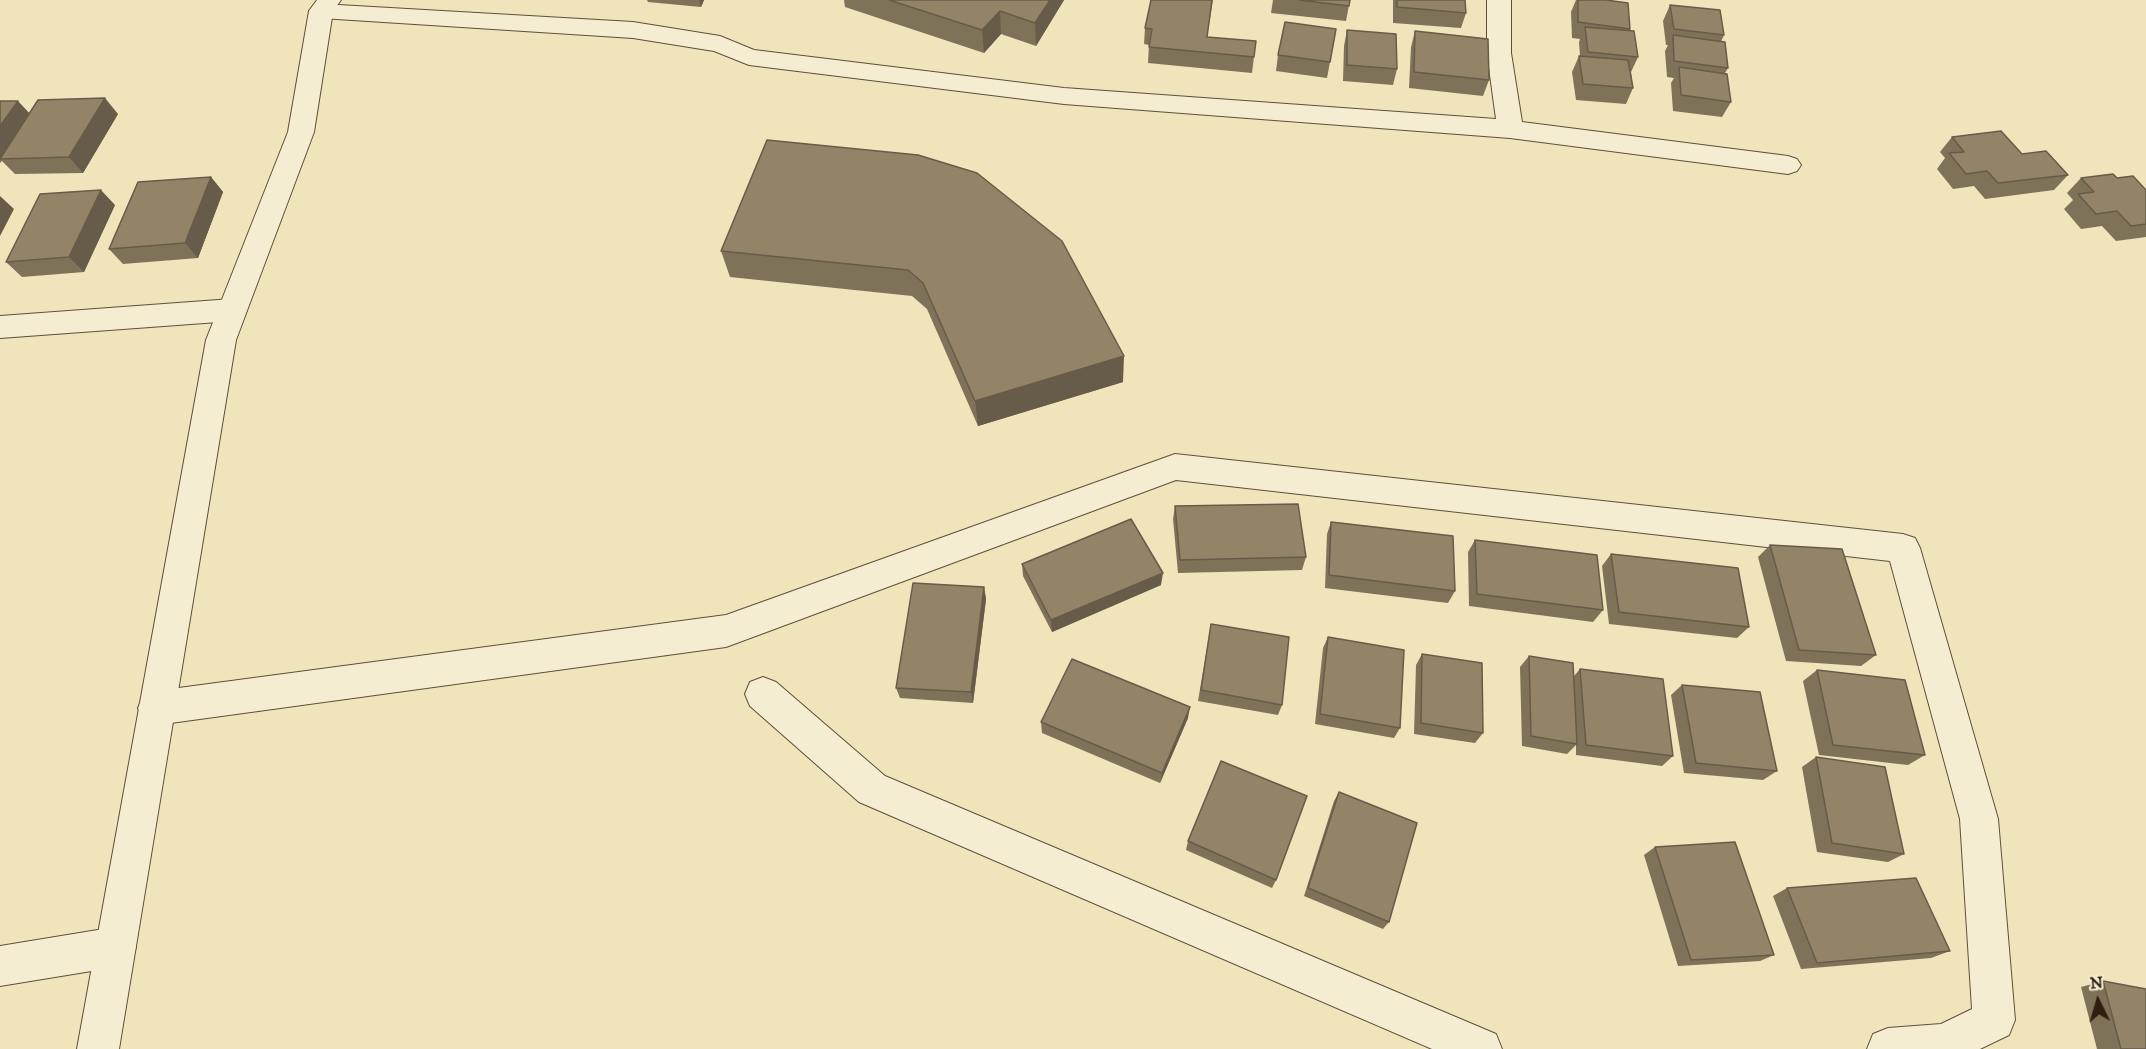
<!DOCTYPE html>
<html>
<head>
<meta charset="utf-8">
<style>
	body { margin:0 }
	#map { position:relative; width:2146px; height:1049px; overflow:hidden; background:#f0e4ba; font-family:"IM FELL DW Pica",serif }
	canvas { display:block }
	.north { position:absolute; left:2068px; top:971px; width:60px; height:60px; -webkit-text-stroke:4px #f5edd2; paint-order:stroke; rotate:355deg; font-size:16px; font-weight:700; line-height:24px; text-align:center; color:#2f1d10 }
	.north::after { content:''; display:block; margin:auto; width:21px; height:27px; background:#2f1d10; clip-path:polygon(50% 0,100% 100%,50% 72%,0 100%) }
</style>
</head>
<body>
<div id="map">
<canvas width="2146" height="1049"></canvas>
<div class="north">N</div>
</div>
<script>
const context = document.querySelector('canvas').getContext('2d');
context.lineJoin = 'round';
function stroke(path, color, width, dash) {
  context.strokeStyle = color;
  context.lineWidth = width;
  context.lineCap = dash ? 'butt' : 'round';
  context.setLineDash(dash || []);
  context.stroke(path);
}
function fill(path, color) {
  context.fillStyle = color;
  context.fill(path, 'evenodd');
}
const minor = new Path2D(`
	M1487 0H1511V53L1522 122 1788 156 1797 159 1801 165 1797 171 1788 174 1510 138 1064 104 749 65 714 51 633 38 321 18 313 16 309 11 313 6 321 4 633 22 720 36 754 50 1064 88 1496 119 1487 53Z
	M232 299 242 302 247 310 242 318 232 321 0 338V316Z
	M1175 454 1903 534 1915 538 1920 548 1998 819 2015 1020 2009 1035 1980 1049H1867L1873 1034 1888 1028 1941 1024 1972 1009 1960 819 1890 561 1176 480 726 647 156 725 143 720 138 708 143 696 156 691 726 615Z
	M763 677 776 682 885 776 1496 1034 1502 1049H1432L859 802 750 706 745 694 750 682Z
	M116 927 130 933 136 947 130 961 116 967 0 986V946Z`);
const tertiary = new Path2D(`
	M317 0H341L333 11 314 132 236 340 119 1049H77L206 340 288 132 309 11Z`);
const wall = new Path2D(`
	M647 0H704L701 7 648 2Z
	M844 0H1064L1036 46 1001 34 984 53 845 7Z
	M1151 0H1213L1207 37 1256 41 1252 73 1148 63 1149 45 1144 44 1145 28Z
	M1273 0H1350L1346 21 1271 13Z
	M1393 0H1465L1466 13 1461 28 1393 23Z
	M1576 0H1606L1630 29 1629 31 1638 57 1631 72 1633 88 1626 104 1576 100 1572 72 1579 56H1580L1579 42 1580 39 1572 38 1571 12Z
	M1670 5 1724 35 1721 42 1728 68 1725 73 1731 102 1722 117 1673 111 1671 83 1674 78 1667 77 1665 51 1668 45H1666L1663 21Z
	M1347 30 1397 69 1393 85 1343 81 1344 46Z
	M1415 31 1489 80 1483 96 1409 88 1411 47Z
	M1278 55 1330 62 1327 78 1276 71Z
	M0 101 29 113 118 114 83 173 15 174 2 161 0 163Z
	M1952 137 2022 154 2068 175 2054 190 1985 199 1974 186 1953 189 1937 169 1945 158 1940 152Z
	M767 140 1123 382 978 426 927 309 912 296 730 277 721 251Z
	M211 177 223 192 198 258 123 264 109 249Z
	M2081 178H2117L2146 190V237L2116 241 2102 226 2081 229 2064 209 2073 200 2067 193Z
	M115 205 84 272 22 277 6 262Z
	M1175 506 1306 557 1302 570 1178 573 1173 519Z
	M1331 522 1455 591 1448 603 1325 588 1327 534Z
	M1475 540 1603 610 1593 622 1469 606 1468 552Z
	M1770 545 1876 655 1861 666 1786 661 1758 557Z
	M1611 554 1749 627 1737 638 1609 624 1602 566Z
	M1022 564 1161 585 1052 632 1023 576Z
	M984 587 986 599 973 703 900 698 896 688Z
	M1211 624 1282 705 1278 715 1198 701Z
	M1328 637 1400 728 1394 738 1315 724 1323 648Z
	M1422 654 1483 733 1475 743 1414 734 1416 665Z
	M1529 656 1574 676 1580 669 1673 756 1662 766 1576 755V745L1567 754 1522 746 1520 667Z
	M1817 670 1925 755 1908 765 1819 755 1803 681Z
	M1682 685 1777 771 1763 780 1684 773 1671 695Z
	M1188 718 1160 783 1042 733 1041 722Z
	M1816 757 1904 854 1888 862 1817 852 1802 767Z
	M1339 792 1389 922 1383 929 1304 896 1334 801Z
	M1188 841 1276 880 1272 888 1186 850Z
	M1655 847 1774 955 1760 961 1678 966 1644 855Z
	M1787 888 1950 951 1931 958 1801 969 1773 896Z
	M2103 981 2146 1049H2097L2081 987Z`);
const shadedWall = new Path2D(`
	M699 0H704L701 7Z
	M1050 0H1064L1036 46 1035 23Z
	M1000 11 1001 34 984 53 982 30Z
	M105 98 118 114 83 173 69 157Z
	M18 101 32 116 0 159V126Z
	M211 177 223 192 198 258 185 243Z
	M101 190 115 205 84 272 69 257Z
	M0 196 14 209 0 236Z
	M1124 356 1123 382 978 426 975 401Z
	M1163 573 1161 585 1052 632 1051 620Z
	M984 587 986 599 973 703 971 692Z
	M1190 707 1188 718 1160 783 1162 773Z`);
const building = new Path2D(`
	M889 0H1050L1035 23 1000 11 982 30Z
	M1151 0H1212L1207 37 1256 41 1254 57 1149 47 1152 29 1145 28Z
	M1299 0H1350L1349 6Z
	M1397 0H1465L1466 13 1397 7Z
	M1578 0H1606L1628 3 1630 29 1578 22Z
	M1670 5 1720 10 1724 35 1674 29Z
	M1285 22 1336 29 1330 62 1278 55Z
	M1585 27 1634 31 1638 57 1588 52Z
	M1347 30 1396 34 1397 69 1347 65Z
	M1415 31 1488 39 1489 80 1414 72Z
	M1673 35 1725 42 1728 68 1674 61Z
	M1579 56 1628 60 1633 88 1583 84Z
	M1679 67 1727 74 1731 102 1681 95Z
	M105 98 69 157 0 159 38 100Z
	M0 101H18L0 126Z
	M2001 131 2022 154 2046 151 2068 175 1998 183 1987 171 1966 174 1949 153 1964 152 1952 137Z
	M767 140 918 155 977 173 1062 241 1124 356 975 401 923 283 908 270 721 251Z
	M2113 174 2117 178 2133 176 2146 190V224L2131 226 2117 211 2096 214 2078 194 2094 192 2081 178Z
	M211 177 185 243 109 249 138 182Z
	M101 190 69 257 6 262 40 194Z
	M1298 504 1306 557 1180 560 1175 506Z
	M1131 519 1163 573 1051 620 1022 564Z
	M1331 522 1453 536 1455 591 1329 575Z
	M1475 540 1597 555 1603 610 1477 594Z
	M1770 545 1842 549 1876 655 1799 650Z
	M1611 554 1738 568 1749 627 1619 612Z
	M913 583 984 587 971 692 896 688Z
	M1211 624 1289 637 1282 705 1201 690Z
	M1328 637 1404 650 1400 728 1320 714Z
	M1422 654 1482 663 1483 733 1421 723Z
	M1529 656 1573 663 1577 744 1531 736Z
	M1072 659 1190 707 1162 773 1041 722Z
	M1580 669 1663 679 1673 756 1586 745Z
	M1817 670 1905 680 1925 755 1833 745Z
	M1682 685 1760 692 1777 771 1696 763Z
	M1816 757 1885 767 1904 854 1832 843Z
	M1221 761 1307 796 1276 880 1188 841Z
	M1339 792 1417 823 1389 922 1308 888Z
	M1735 842 1774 955 1691 960 1655 847Z
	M1916 878 1950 951 1817 963 1787 888Z
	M2103 981 2146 989V1049H2121Z`);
stroke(minor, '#5f4f3a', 2);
stroke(tertiary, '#5f4f3a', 2);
fill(minor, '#f5edd2');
fill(tertiary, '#f5edd2');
fill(wall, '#7e7259');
fill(shadedWall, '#675c49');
fill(building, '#938468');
stroke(building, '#675c49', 1.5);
</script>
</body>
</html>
